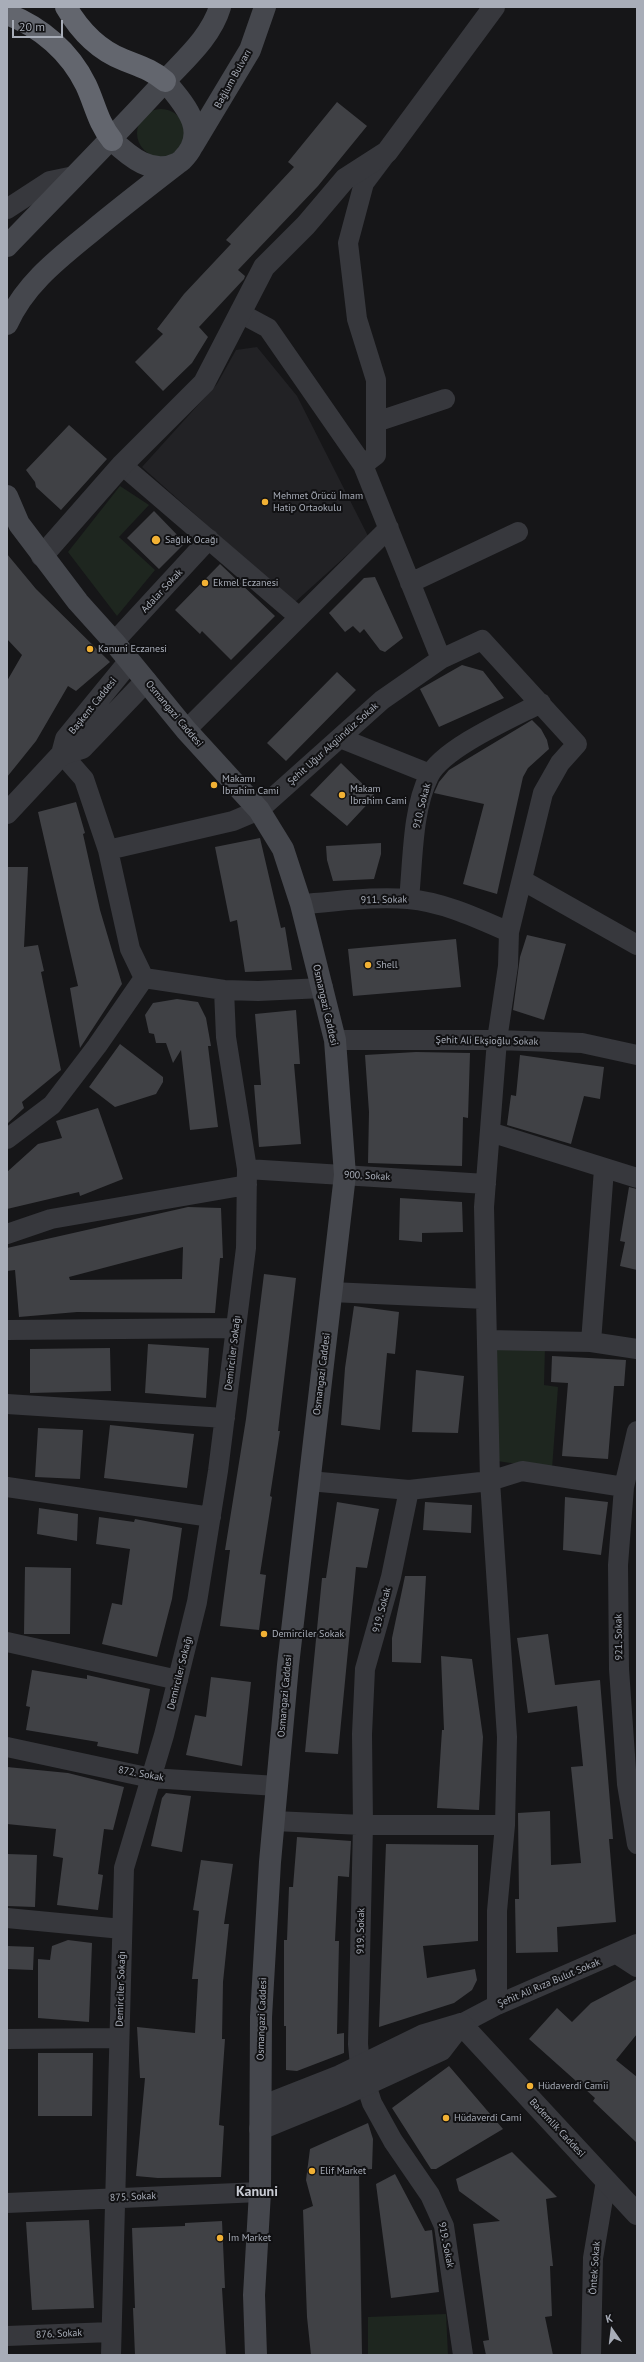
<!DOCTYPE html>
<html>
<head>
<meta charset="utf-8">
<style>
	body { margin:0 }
	#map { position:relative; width:644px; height:2362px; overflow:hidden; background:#161618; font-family:"PT Sans",sans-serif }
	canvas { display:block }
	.frame { position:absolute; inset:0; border:8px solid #a8adb8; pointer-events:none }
	.north { position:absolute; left:592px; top:2310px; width:40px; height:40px; -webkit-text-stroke:3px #111113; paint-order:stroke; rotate:346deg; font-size:11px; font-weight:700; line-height:16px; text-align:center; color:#a8adb8 }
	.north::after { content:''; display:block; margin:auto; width:14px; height:18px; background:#a8adb8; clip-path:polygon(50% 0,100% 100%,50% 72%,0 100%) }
	.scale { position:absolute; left:12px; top:20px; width:51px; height:18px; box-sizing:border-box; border:2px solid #a8adb8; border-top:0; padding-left:5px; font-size:12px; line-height:14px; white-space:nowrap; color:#a8adb8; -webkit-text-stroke:3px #111113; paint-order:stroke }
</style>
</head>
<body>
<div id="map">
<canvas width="644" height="2362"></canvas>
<div class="frame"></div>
<div class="north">K</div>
<div class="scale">20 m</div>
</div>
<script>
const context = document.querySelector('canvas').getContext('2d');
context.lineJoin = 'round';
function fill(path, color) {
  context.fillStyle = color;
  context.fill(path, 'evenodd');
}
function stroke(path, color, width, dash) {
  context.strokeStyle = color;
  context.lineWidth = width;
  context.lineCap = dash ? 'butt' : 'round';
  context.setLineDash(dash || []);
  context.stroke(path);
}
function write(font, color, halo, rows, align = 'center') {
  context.font = font + ' "PT Sans",sans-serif';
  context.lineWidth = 4;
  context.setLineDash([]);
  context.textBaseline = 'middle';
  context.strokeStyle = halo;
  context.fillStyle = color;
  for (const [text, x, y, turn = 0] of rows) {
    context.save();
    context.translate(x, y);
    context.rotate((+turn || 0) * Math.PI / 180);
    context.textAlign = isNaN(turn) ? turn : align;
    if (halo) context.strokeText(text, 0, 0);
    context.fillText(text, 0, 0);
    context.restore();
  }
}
const built = new Path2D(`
	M257 347 297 396 368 536 294 603 142 467 217 384 236 350Z`);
const green = new Path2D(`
	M137 133a24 24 0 1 1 48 0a24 24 0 1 1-48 0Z
	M120 486 149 505 119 537 155 570 117 616 68 552Z
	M493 1346 545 1347 544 1385 558 1387 552 1469 497 1461Z
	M446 2314 448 2355H368V2317Z`);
const building = new Path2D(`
	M337 102 367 126 318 186 238 270 245 276 244 279 199 327 208 337 192 363 163 391 135 362 163 334 157 329 184 294 231 244 226 240 294 167 288 162Z
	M69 425 107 459 61 510 36 487 35 482 26 470Z
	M154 511 185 543 159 569 127 538Z
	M7 554 36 589 110 662 76 691 68 686 36 741 7 777V681L22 655 7 639Z
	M220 564 275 616 231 660 202 631 200 634 175 610Z
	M375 577 403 638 385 652 380 650 364 629 360 633 353 626 345 632 329 613 364 578Z
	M462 665 483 671 504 698 439 727 420 689Z
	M337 672 356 690 286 761 267 743Z
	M532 720 541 729 547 740 549 749 528 768 523 777 497 894 463 884 484 804 434 793 439 782 449 770Z
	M341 763 375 796 347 826 310 795Z
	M76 802 85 833 83 834 100 910 122 984 80 1048 70 988 78 986 38 812Z
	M260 838 281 928 285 927 292 970 245 972 237 920 230 922 215 847Z
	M381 843V854L374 879 333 881 327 860 326 846Z
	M7 867H28L24 947 38 945 44 971 41 972 61 1070 22 1102 24 1108 7 1124Z
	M527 935 566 944 544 1020 513 1010 520 957Z
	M456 939 461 987 353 996 348 949Z
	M177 999 198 1002 206 1018 211 1046H208L218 1127 190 1130 181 1050 173 1063 166 1043H156L154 1034 149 1033 145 1015 153 1003Z
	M296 1010 300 1064H294L301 1144 259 1147 254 1085H261L255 1014Z
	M120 1044 163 1077V1082L156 1094 115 1107 89 1087Z
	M416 1052 470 1053 468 1118 463 1117 462 1166 368 1163 369 1112 365 1055Z
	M520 1055 604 1067 600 1099 584 1096 571 1144 507 1125 511 1095 516 1096Z
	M98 1108 123 1179 80 1196 79 1192 7 1209V1172L38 1144 62 1138 56 1121Z
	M629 1187 637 1189V1270L620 1266 625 1242 620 1241Z
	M400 1198 462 1202 463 1232 422 1233V1242L399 1240Z
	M188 1207 221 1208 223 1258H220L215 1313 77 1312 19 1317 15 1270 7 1271V1248ZM183 1247 182 1279 70 1280 69 1277Z
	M264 1274 296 1278 278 1431H280L270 1496 272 1497 260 1574 266 1575 259 1630 220 1626 230 1550H225L246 1419Z
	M354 1306 399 1312 395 1354 387 1353 380 1430 341 1425 345 1368Z
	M148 1344 209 1348 206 1398 145 1393Z
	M110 1348 111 1391 30 1393V1349Z
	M552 1356 626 1360 624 1386H614L608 1459 562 1456 568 1383 551 1382Z
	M416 1370 464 1376 458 1433 412 1432Z
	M110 1425 194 1434 187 1488 104 1478Z
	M38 1428 83 1430 80 1479 35 1477Z
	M565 1497 608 1502 601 1555 563 1550Z
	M337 1502 379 1509 367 1568 356 1567 338 1754 305 1752 322 1578H326Z
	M425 1502 472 1505 471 1533 423 1530Z
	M39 1508 78 1514 77 1541 37 1534Z
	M99 1517 134 1522 135 1519 182 1528 172 1599 157 1657 102 1644 112 1603 122 1605 130 1549 96 1544Z
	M25 1567 71 1568 70 1634H24Z
	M405 1576H426L421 1663 392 1662V1638Z
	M548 1634 555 1685 600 1680 613 1839H609L616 1922 557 1927 558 1952 516 1953 515 1899H519L518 1813 550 1811 551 1865 581 1863 571 1767 583 1766 577 1706 528 1713 517 1638Z
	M441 1656 472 1659 483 1737 479 1810 437 1808 442 1730H444Z
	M32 1670 87 1679V1675L150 1689 138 1754 97 1746 98 1742 26 1730 30 1707 26 1706Z
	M211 1677 251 1682 242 1766 186 1755 195 1715 206 1717Z
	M7 1767 68 1773 124 1787 113 1830 104 1829 98 1874 103 1875 98 1910 57 1905 63 1858 53 1856 56 1829 7 1824Z
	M166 1793 191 1796 182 1852 151 1846 162 1798Z
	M297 1837 351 1841 349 1877 338 1876 335 1941H339L337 2034 344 2033V2053L297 2071 286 2070V2026H284V1940H287L289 1887H293Z
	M386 1844 478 1845V1941L423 1946 427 1978 475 1969 477 1980 472 1990 454 2003 379 2027Z
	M7 1854 37 1855 35 1907 7 1906Z
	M201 1860 233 1864 224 1924H229L223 1982 222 2039H225L219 2125 224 2126 221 2177 158 2178 136 2176 145 2078H140L137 2027 195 2033 198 1979H192L199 1911 193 1910Z
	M68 1940 92 1943 89 2022 38 2018V1959L50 1960 52 1946Z
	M7 1946 34 1947 33 1970 7 1969Z
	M637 1979V2034L616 2060 637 2077V2143L593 2101 595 2098 529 2039 557 2008 572 2022 591 2003Z
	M38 2053H93L92 2116H38Z
	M449 2066 503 2129 436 2169H431L392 2108Z
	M368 2123 373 2139 372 2169 359 2170 362 2355H311L307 2317 303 2210 313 2206 306 2180 310 2149Z
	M512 2152 557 2197 546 2199 553 2266H550L552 2316 545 2317 553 2355H486L483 2341 489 2340 473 2224 500 2221 459 2191 456 2179Z
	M395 2174 425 2231 432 2230 439 2292 391 2298 376 2184Z
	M89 2220 94 2308 32 2310 26 2222Z
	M222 2221 225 2288H222L226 2355H135L133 2308H135L132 2228 185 2226V2223Z`);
const minor = new Path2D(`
	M7 209 50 181 74 176
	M240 313 268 328 363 465 441 659
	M376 422 445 399
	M122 465 299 617
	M363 465 376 455V380L357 319 348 243 364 183 385 155
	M410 583 518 532
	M114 642 209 539
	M186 730 389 528
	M340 738 430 774
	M62 754 84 779 108 850 130 949 144 978 224 990 258 991 323 988
	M108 850 233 821 259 810 382 700 441 659 482 640 577 744 560 763 543 793 509 932 508 966 497 1040 484 1207 490 1481 507 1737 505 1825 497 1911V2005
	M522 880 637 945
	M409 899C413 861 412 810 429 776 443 748 512 718 541 703
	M301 904C336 902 372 896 408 899 443 902 477 918 509 932
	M335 1040H497L582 1043 637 1055
	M490 1132 637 1178
	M7 1139 52 1105 97 1046 144 978
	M247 1169 486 1184
	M7 1234 51 1219 247 1185
	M331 1292 486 1299
	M7 1330 236 1328
	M487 1340 591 1342 637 1349
	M591 1342 604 1169
	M7 1404 225 1418
	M637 1431 624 1487 618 1565 619 1669 627 1784 637 1844
	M309 1481 409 1490 490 1481 522 1471 624 1487
	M7 1487 211 1517
	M409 1490 391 1577 365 1669 362 1734 363 1825 358 2044 360 2066 372 2103 393 2141 430 2195 444 2226 463 2355
	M7 1642 178 1680
	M7 1747 151 1778 277 1786
	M274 1821 363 1825H505
	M7 1918 122 1929
	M617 1954 637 1967
	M461 2024 497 2005 637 1944
	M7 2039 119 2038
	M7 2203 260 2192
	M7 2336 111 2332
	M111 2355 124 1868 164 1735 197 1602 218 1471 246 1248 247 1169 226 1037 224 990
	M591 2355 593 2258 606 2181`);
const tertiary = new Path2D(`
	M42 556 122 465 204 383 264 267 306 225 345 179 387 152 494 7
	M62 754 66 739 129 662
	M7 813 62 754 82 748 146 681
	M461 2024 637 2214
	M261 2107 340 2076 424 2035 461 2024
	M260 2129 343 2095 441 2050 461 2024`);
const secondary = new Path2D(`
	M112 140C130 157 152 176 178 163
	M193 145 250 50 265 7
	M7 246C60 191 113 138 164 82 185 59 211 37 220 7
	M7 324C25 284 58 259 91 232 121 207 151 184 182 160 211 132 184 104 165 81
	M7 496 19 524 78 602 114 642 186 730 259 810 283 849 301 904 335 1040 345 1175 288 1665 270 1862 261 2017 260 2192 254 2295 256 2355`);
const motorway = new Path2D(`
	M66 7C80 31 98 50 124 60 139 66 153 70 165 81
	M7 14C41 27 70 52 86 85 95 104 98 123 112 140`);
const markers = [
	[265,502,4,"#f2b134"],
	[156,540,5,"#f2b134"],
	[205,583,4,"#f2b134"],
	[90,649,4,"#f2b134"],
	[214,785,4,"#f2b134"],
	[342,795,4,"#f2b134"],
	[368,965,4,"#f2b134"],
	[264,1634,4,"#f2b134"],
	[530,2086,4,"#f2b134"],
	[446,2118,4,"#f2b134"],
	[312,2171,4,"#f2b134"],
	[220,2238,4,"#f2b134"]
];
const streetNames = [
	["Bağlum Bulvarı",233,79,-61],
	["Adalar Sokak",162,591,-47],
	["Başkent Caddesi",93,706,-51],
	["Osmangazi Caddesi",174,714,50],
	["Şehit Uğur Akgündüz Sokak",333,744,-42],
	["910. Sokak",422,806,-76],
	["911. Sokak",384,900,-1],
	["Osmangazi Caddesi",325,1005,77],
	["Şehit Ali Ekşioğlu Sokak",487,1041,1],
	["900. Sokak",367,1176,3],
	["Demirciler Sokağı",233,1353,-83],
	["Osmangazi Caddesi",322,1374,-83],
	["919. Sokak",382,1610,-75],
	["921. Sokak",619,1637,-91],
	["Demirciler Sokağı",180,1673,-76],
	["Osmangazi Caddesi",285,1696,-85],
	["872. Sokak",141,1774,10],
	["919. Sokak",361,1931,-89],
	["Şehit Ali Rıza Bulut Sokak",549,1983,-23],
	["Demirciler Sokağı",121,1989,-88],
	["Osmangazi Caddesi",262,2019,-88],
	["Bademlik Caddesi",557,2128,47],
	["875. Sokak",133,2197,-3],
	["919. Sokak",446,2245,79],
	["Öntek Sokak",595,2268,-86],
	["876. Sokak",59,2334,-3]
];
const poiNames = [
	["Mehmet Örücü İmam",273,496],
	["Hatip Ortaokulu",273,508],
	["Sağlık Ocağı",165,540],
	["Ekmel Eczanesi",213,583],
	["Kanuni Eczanesi",98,649],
	["Makamı",222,779],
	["İbrahim Cami",222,791],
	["Makam",350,789],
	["İbrahim Cami",350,801],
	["Shell",376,965],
	["Demirciler Sokak",272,1634],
	["Hüdaverdi Camii",538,2086],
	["Hüdaverdi Cami",454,2118],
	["Elif Market",320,2171],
	["İm Market",228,2238]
];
const districtNames = [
	["Kanuni",257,2192]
];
fill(built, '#222225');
fill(green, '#1e261f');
fill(building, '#404145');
stroke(minor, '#37383d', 20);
stroke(tertiary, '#37383d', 22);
stroke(secondary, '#45474d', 22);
stroke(motorway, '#63666e', 22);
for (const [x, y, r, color] of markers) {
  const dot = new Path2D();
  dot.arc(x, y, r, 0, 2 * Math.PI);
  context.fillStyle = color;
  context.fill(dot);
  stroke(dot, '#111113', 1.5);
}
write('10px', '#a8adb8', '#111113', streetNames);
write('10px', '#a8adb8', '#111113', poiNames, 'left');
write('bold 14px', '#c9ccd4', '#111113', districtNames);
</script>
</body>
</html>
